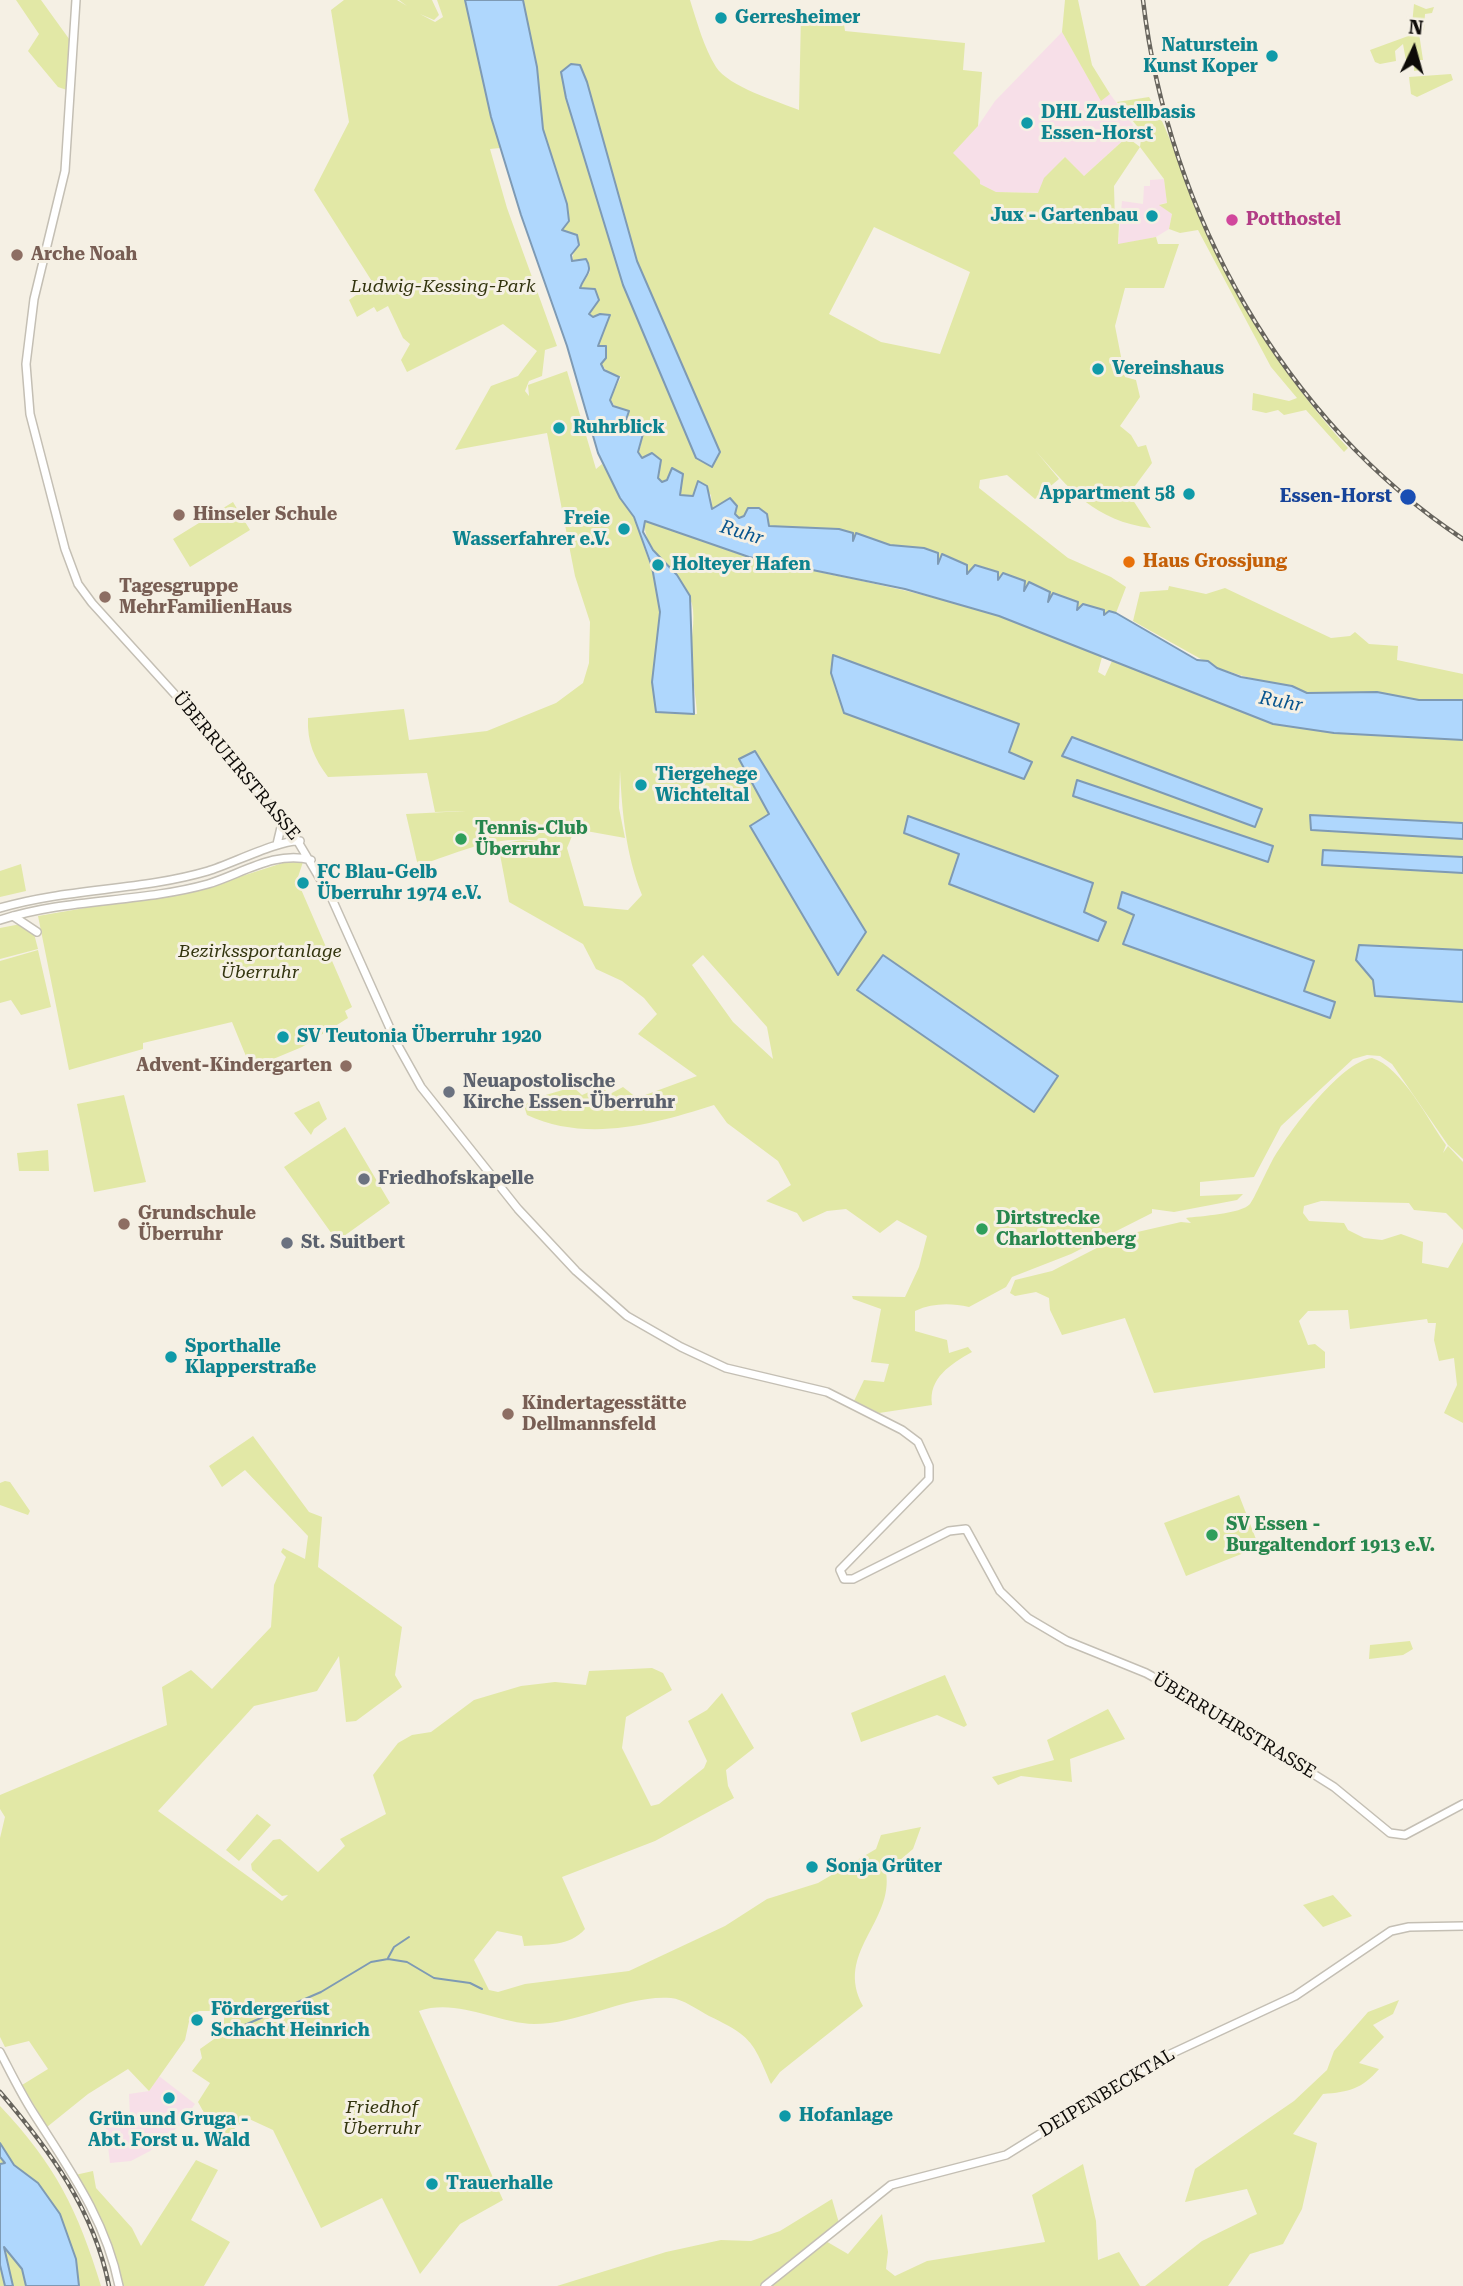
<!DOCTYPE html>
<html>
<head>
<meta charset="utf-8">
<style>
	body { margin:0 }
	#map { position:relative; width:1463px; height:2286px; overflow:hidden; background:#f5f0e4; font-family:"Roboto Serif",serif }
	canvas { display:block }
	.north { position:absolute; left:1379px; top:14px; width:70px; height:70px; -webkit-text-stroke:5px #f5f0e4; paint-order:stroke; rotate:5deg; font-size:19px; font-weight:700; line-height:28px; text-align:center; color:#0d0b08 }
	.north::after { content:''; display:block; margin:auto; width:24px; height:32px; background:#0d0b08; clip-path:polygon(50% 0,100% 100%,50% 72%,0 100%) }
</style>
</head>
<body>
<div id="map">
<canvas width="1463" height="2286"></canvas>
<div class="north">N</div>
</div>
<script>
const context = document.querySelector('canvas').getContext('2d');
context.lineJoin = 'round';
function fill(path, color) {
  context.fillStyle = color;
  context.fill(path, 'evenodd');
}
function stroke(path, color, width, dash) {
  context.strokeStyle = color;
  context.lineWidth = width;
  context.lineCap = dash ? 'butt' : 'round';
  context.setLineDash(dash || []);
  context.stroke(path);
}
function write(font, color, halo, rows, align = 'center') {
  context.font = font + ' "Roboto Serif",serif';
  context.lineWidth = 6;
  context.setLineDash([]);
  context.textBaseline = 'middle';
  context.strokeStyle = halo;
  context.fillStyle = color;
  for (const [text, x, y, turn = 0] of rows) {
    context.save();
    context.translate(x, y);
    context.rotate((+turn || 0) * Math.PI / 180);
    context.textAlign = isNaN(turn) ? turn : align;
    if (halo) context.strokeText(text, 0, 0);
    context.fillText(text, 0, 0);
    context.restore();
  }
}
const commercial = new Path2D(`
	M1062 32 1101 100 1110 94 1133 125 1127 137 1084 176 1064 157 1038 193 996 192 980 184 952 153 978 126 995 101Z
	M1164 179 1167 203 1160 204 1172 214 1169 229 1156 237 1118 245 1122 201 1143 204 1144 186H1150V180Z
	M159 2076 195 2104 179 2126 150 2151 131 2161 110 2163 105 2123 130 2117 129 2094 149 2091Z`);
const green = new Path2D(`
	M16 0H41L72 43 67 90 58 87 28 51 39 34Z
	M344 0H397L407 6 399 0H432L439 15 434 20 420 14 435 22 443 17 437 0H465L500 148 490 149 507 208 557 346 545 350 542 376 529 381 525 391 529 396 528 385 567 371 596 469 602 464 634 517 658 588 660 612 652 682 656 712 697 714C696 695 692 677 691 659 690 642 696 620 692 604 683 572 641 552 645 521 681 524 715 549 750 557 869 584 991 602 1102 657L1098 672 1105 676 1112 661 1273 724 1334 733 1463 740V1159L1448 1145 1392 1064 1380 1056 1367 1055 1353 1059 1281 1126 1254 1177 1200 1182V1196L1243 1194 1237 1200 1174 1212 1152 1209V1213L1071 1254 1012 1277 1006 1287 969 1307C950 1303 933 1303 915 1311V1331L947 1340 949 1353 968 1347 972 1352C951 1364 928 1378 932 1405L879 1413 854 1401 864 1380 884 1382 889 1364 871 1362 881 1309 853 1299 852 1296 905 1297 919 1267 927 1236 897 1220 880 1233 846 1209 827 1211 803 1222 797 1213 766 1201 791 1185 778 1161 727 1123 714 1105C655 1124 587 1143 527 1115L524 1106 532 1099 573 1087 582 1095 601 1087 610 1094 623 1087 637 1098 697 1076 638 1034 657 1014 644 998 622 981 596 969 583 944 509 902 498 844 523 840 564 846C506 830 472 847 418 866L406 814 466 811 435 812 427 773 328 777C314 758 307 742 308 718L404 709 409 740 487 731 556 703 583 683 589 663 590 622 575 576 547 433 455 450 491 386 518 376 537 351 503 324 407 372 401 360 410 344 403 338 388 306 377 312 374 307 357 317 349 300 373 283 314 190 349 122 331 10ZM620 770C622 813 626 855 642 895L628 910 584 906 567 848 575 829 625 838 619 808ZM703 955 767 1027 773 1059 733 1022 692 965Z
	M523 0H690C697 22 704 48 716 67 729 87 777 101 799 110L801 14 843 17 845 31 965 43 963 70 982 72 978 126 953 153 980 180V184L996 192 1038 193 1044 178 1065 157 1084 176 1127 137 1140 147 1142 132 1117 102 1149 97C1170 130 1179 169 1195 205 1235 297 1280 373 1348 448L1344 452 1306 410 1284 415 1278 410 1266 413 1252 410 1253 393 1289 401 1297 398 1271 367 1198 230 1180 233 1169 229 1172 214 1159 205 1167 203 1164 179 1140 147 1114 186 1115 223 1119 224 1118 244 1156 237 1158 244H1179L1164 288H1125L1115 326 1125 377 1136 380 1140 397 1120 426 1131 435 1138 447 1146 445 1152 463 1129 494 1151 528C1095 521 1070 490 1035 450L1059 479 1035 499 1007 475 980 480 979 488 1068 558 1111 577 1126 587 1116 613 1109 611 1104 616V610H1077L1048 603 1050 592 1029 582 1024 591 1003 573 998 580 997 572 975 565 968 574 967 565 938 564 924 548H900L856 534 853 541 839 529 769 526 744 516 739 518 717 508 712 509 711 495 698 482 693 496 680 495V487L667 480 662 482 658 478 660 469 647 458H642L638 452 641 445 623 428 625 421 610 399 621 377 611 375 601 364 605 346H598L604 330 589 314 595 290 580 288 590 272 586 259 572 261 577 235 562 230 567 204 543 129 537 67ZM874 227 970 272 940 354 881 342 829 314Z
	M1065 0H1078L1092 65 1110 94 1101 101 1062 32Z
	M1414 4 1426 9 1434 7 1432 13 1425 14 1424 30 1419 33 1423 60H1419L1421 70 1414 71V65L1406 61 1403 44 1395 51 1396 61 1380 64 1375 62 1370 50 1411 35Z
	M1451 74 1453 80 1417 97 1411 94 1409 77Z
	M233 502 250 530 190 567 173 539Z
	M1169 586 1206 594 1225 588 1331 638 1350 636 1355 632 1369 644 1398 646 1397 660 1463 674V700H1419L1377 692 1307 693 1292 686 1266 683 1217 668 1133 621 1140 592 1168 590Z
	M295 859 303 862 297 880 352 1007 345 1011 348 1018 302 1047 254 1067 250 1066 232 1022 143 1043V1049L69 1070 38 916 208 887Z
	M21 864 26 891 0 897V871Z
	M31 922 38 949 0 959V928Z
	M38 950 51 1007 21 1015 11 1000 0 1003V961Z
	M1372 1058C1402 1067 1428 1120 1446 1145L1443 1153 1448 1146 1463 1162V1230L1446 1213 1414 1210 1409 1203 1321 1201 1304 1206 1303 1213 1309 1221 1344 1223 1348 1230 1364 1238 1382 1240 1401 1234 1423 1242 1422 1263 1448 1268 1463 1242V1423L1444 1413 1457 1385 1454 1358 1439 1361 1434 1340 1436 1323H1428L1427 1319 1350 1329 1348 1310 1308 1311 1299 1321 1308 1345 1315 1344 1325 1352V1368L1154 1393 1125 1318 1062 1335 1050 1310 1049 1298 1036 1292 1015 1296 1010 1293 1015 1280 1052 1271 1120 1236 1181 1222 1191 1223 1186 1218C1200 1216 1241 1214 1250 1204 1254 1199 1267 1170 1272 1161 1288 1133 1340 1062 1372 1058Z
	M124 1095 146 1182 94 1192 77 1104Z
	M319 1101 327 1119 314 1129 311 1135 294 1113Z
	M345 1127 390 1203 337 1241 284 1167Z
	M48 1150 49 1171H19L17 1153Z
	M253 1436 309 1512 322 1517 318 1567 402 1627 395 1675 402 1687 356 1721 346 1722 339 1656 317 1691 254 1706 158 1811 282 1901 288 1895 282 1896 252 1870 251 1864 273 1840 280 1839 318 1872 345 1846 340 1839 386 1814 373 1775 398 1743 412 1735 431 1732 474 1700 521 1686 555 1682 586 1685 589 1671 652 1668 663 1673 672 1690 626 1717 622 1748 651 1806 659 1804 704 1768 707 1761 688 1721 707 1710 722 1693 754 1748 726 1770 728 1786 734 1798 655 1841 562 1877 585 1929C569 1947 547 1944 524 1946L522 1936 497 1931 474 1960 489 1990 498 1992 525 1984 629 1971 725 1926 767 1899 818 1883 876 1849 881 1835 921 1827 913 1849 886 1872C894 1922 834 1953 863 2006L780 2072 771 2084C753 2041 751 2036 709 2016 698 2010 683 1999 671 1998 629 1994 579 2024 534 2024 496 2023 457 1998 419 2011L503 2200 460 2224 420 2274 382 2198 321 2228 273 2130 247 2118 220 2141 198 2102 210 2083 192 2071 202 2058 200 2049 224 2032V2011H199L190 2017 185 2040 149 2091 128 2069 88 2094 47 2127 22 2085 48 2069 29 2041 5 2047 0 2037V1838L5 1817 0 1809V1795L167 1725 162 1687 191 1670 212 1689 271 1627 274 1585 286 1557 281 1552 283 1548 305 1559 308 1536 245 1470 222 1487 209 1466Z
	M5 1481 10 1482 30 1511 28 1515 0 1505V1483Z
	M1239 1495 1259 1547 1186 1576 1164 1523Z
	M1410 1641 1413 1649 1403 1655 1369 1659 1370 1645Z
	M945 1675 967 1725 964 1727 937 1715 861 1742 851 1713Z
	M1108 1709 1125 1739 1070 1759 1072 1782 1021 1776 998 1785 992 1777 1054 1760 1047 1740Z
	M257 1814 271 1825 239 1861 226 1850Z
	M1333 1895 1352 1916 1323 1927 1303 1905Z
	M1399 2000 1393 2014 1373 2025 1384 2037 1359 2063 1379 2069C1362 2089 1349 2092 1323 2094L1293 2134 1317 2143 1302 2209 1283 2244 1250 2254 1228 2286H1145L1202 2241 1257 2214 1247 2189 1185 2202 1195 2169 1294 2101 1327 2070 1334 2051 1368 2012Z
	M0 2106C55 2164 78 2210 101 2286H0Z
	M196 2160 218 2170 191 2220 230 2242 204 2286H120L114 2259 75 2175 93 2171 96 2188 132 2228 141 2246Z
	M1083 2164 1096 2221 1098 2260 1119 2252 1140 2286H768L824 2240 848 2254 882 2214 888 2252 886 2269 895 2276 927 2261 1045 2242 1032 2195Z
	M832 2199 839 2223 762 2286H557L666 2252 721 2240 751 2241 780 2231Z`);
const water = new Path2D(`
	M465 0H523L537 67 543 129 567 204 569 221 562 230 577 235 579 245 571 255 572 261 586 259C594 272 584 276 580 288L595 289 599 300 589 314 593 317 600 314 610 315 598 346H606V358L601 364 604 370 619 377 610 400 613 406 629 411 623 429 627 432 634 430 643 434 638 452 642 458 652 453 661 460 658 478 662 482 667 480 672 468 683 474 680 495 693 496 698 481 707 486 712 509 730 498 737 506 735 514 739 518 744 516 748 508H759L767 514 769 526 839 529 853 533V541L856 533 890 545 924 548 938 553V564L942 554 967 565V574L975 565 998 572V580L1003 573 1025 581 1024 591 1029 582 1050 592 1048 602 1053 593 1078 602 1077 610 1083 604 1104 610V615L1109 611 1116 613 1197 660 1208 661 1217 668 1241 677 1292 686 1307 693 1377 692 1419 700H1463V740L1334 733 1273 724 999 616 905 589 749 557 645 521 643 532 653 550 677 575 690 596 694 714 656 712 652 682 660 612 652 567 634 517 620 498 598 453 567 346 521 215 491 117Z
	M571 64 580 65 587 82 637 261 720 452 712 467 696 458 623 285 566 98 561 72Z
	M833 655 1019 724 1009 752 1032 762 1024 779 844 713 831 673Z
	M1072 737 1262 809 1255 827 1062 756Z
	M755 751 866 932 838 975 750 826 769 814 739 759Z
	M1077 780 1273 846 1268 862 1073 796Z
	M1310 815 1463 823V839L1311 830Z
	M908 816 1093 883 1084 912 1106 922 1098 941 949 884 959 854 904 833Z
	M1323 850 1463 857V873L1322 865Z
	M1122 892 1314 961 1304 991 1335 1002 1330 1018 1123 944 1134 915 1118 908Z
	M1359 945 1463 950V1002L1375 996 1373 980 1356 960Z
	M883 955 1058 1076 1034 1112 857 990Z
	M0 2143 14 2165 38 2183 60 2214 76 2259 79 2286H26L22 2269 4 2247 13 2286H5L0 2265V2164L5 2163 0 2157Z`);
const stream = new Path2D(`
	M388 1958 394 1947 409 1937
	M240 2027 321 1992 371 1962 388 1959 407 1962 434 1978 470 1983 482 1989`);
const major = new Path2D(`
	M76 0 65 171 34 299 26 364 30 414 65 549 78 584 92 603 200 722 291 830 332 899 397 1044 421 1087 518 1209 576 1271 627 1316 681 1347 726 1368 827 1392 902 1430 918 1442 929 1466V1479L840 1570 844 1579H853L949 1531 966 1529 1000 1591 1028 1618 1067 1641 1146 1673 1199 1702 1334 1787 1390 1833 1405 1835 1463 1804
	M277 844 283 819
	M0 908C68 888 140 891 208 871 231 864 281 839 300 841
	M13 916 37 932
	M0 920C67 898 140 903 208 884 241 874 276 850 311 860
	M0 2052C11 2073 21 2094 34 2114 69 2169 106 2220 119 2286
	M765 2286 891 2185 1006 2155 1162 2058 1295 1996 1391 1931 1409 1927 1463 1926`);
const rail = new Path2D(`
	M1143 0C1168 213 1283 420 1463 539
	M0 2092C49 2149 94 2210 109 2286`);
const markers = [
	[721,18,7,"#0f9aa8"],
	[1272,56,7,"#0f9aa8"],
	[1027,123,7,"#0f9aa8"],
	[1152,216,7,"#0f9aa8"],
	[1232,220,7,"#d1479c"],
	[17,255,7,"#8d6e63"],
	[1098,369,7,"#0f9aa8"],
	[559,428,7,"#0f9aa8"],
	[1189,494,7,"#0f9aa8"],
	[1408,497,9,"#1a4fb4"],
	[179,515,7,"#8d6e63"],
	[624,529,7,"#0f9aa8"],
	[1129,562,7,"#e8710a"],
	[658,565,7,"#0f9aa8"],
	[105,597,7,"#8d6e63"],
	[641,785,7,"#0f9aa8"],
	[461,839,7,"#2e9e5b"],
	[303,883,7,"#0f9aa8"],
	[283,1037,7,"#0f9aa8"],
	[346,1066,7,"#8d6e63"],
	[449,1092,7,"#6b7280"],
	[364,1179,7,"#6b7280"],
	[124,1224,7,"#8d6e63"],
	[982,1229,7,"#2e9e5b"],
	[287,1243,7,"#6b7280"],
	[171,1357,7,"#0f9aa8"],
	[508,1414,7,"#8d6e63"],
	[1212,1535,7,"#2e9e5b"],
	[812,1867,7,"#0f9aa8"],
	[197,2020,7,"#0f9aa8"],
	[169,2098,7,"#0f9aa8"],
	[785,2116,7,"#0f9aa8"],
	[432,2184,7,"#0f9aa8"]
];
const cultureNames = [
	["Gerresheimer",735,18],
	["Naturstein",1258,46,"right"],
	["Kunst Koper",1258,67,"right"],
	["DHL Zustellbasis",1041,113],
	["Essen-Horst",1041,134],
	["Jux - Gartenbau",1138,216,"right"],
	["Vereinshaus",1112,369],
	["Ruhrblick",573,428],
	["Appartment 58",1175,494,"right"],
	["Freie",610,519,"right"],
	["Wasserfahrer e.V.",610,540,"right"],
	["Holteyer Hafen",672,565],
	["Tiergehege",655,775],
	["Wichteltal",655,796],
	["FC Blau-Gelb",317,873],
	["Überruhr 1974 e.V.",317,894],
	["SV Teutonia Überruhr 1920",297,1037],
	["Sporthalle",185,1347],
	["Klapperstraße",185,1368],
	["Sonja Grüter",826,1867],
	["Fördergerüst",211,2010],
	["Schacht Heinrich",211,2031],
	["Hofanlage",799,2116],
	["Grün und Gruga -",169,2120,"center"],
	["Abt. Forst u. Wald",169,2141,"center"],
	["Trauerhalle",446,2184]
];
const hotelNames = [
	["Potthostel",1246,220]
];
const educationNames = [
	["Arche Noah",31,255],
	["Hinseler Schule",193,515],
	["Tagesgruppe",119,587],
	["MehrFamilienHaus",119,608],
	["Advent-Kindergarten",332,1066,"right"],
	["Grundschule",138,1214],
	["Überruhr",138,1235],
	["Kindertagesstätte",522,1404],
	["Dellmannsfeld",522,1425]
];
const parkNames = [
	["Ludwig-Kessing-Park",443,287],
	["Bezirkssportanlage",260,952],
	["Überruhr",260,973],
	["Friedhof",382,2108],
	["Überruhr",382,2129]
];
const transitNames = [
	["Essen-Horst",1392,497]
];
const foodNames = [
	["Haus Grossjung",1143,562]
];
const streetNames = [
	["ÜBERRUHRSTRASSE",236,766,50],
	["ÜBERRUHRSTRASSE",1234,1726,31],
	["DEIPENBECKTAL",1107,2093,-31]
];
const leisureNames = [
	["Tennis-Club",475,829],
	["Überruhr",475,850],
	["Dirtstrecke",996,1219],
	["Charlottenberg",996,1240],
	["SV Essen -",1226,1525],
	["Burgaltendorf 1913 e.V.",1226,1546]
];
const worshipNames = [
	["Neuapostolische",463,1082],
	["Kirche Essen-Überruhr",463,1103],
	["Friedhofskapelle",378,1179],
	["St. Suitbert",301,1243]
];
const waterNames = [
	["Ruhr",742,533,17],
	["Ruhr",1281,702,11]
];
fill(commercial, '#f7dfe8');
fill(green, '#e2e8a6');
fill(water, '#afd7fd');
stroke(water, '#7e9ab4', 2);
stroke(stream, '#7e9ab4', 2);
stroke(major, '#c4bfb4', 10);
stroke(major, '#fff', 7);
stroke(rail, '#67645d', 4.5);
stroke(rail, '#f5f0e4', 2, [5]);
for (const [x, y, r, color] of markers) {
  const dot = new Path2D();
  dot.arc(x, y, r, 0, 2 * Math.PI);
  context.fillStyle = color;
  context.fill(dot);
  stroke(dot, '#f5f0e4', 2.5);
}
write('bold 18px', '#0d838f', '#f5f0e4', cultureNames, 'left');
write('bold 18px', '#b23c85', '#f5f0e4', hotelNames, 'left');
write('bold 18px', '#785e54', '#f5f0e4', educationNames, 'left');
write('italic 18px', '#32340e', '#f5f0e4', parkNames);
write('bold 18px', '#164399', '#f5f0e4', transitNames, 'right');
write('bold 18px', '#c56008', '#f5f0e4', foodNames, 'left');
write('18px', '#0d0b08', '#f5f0e4', streetNames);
write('bold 18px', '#27864d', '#f5f0e4', leisureNames, 'left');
write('bold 18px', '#5b616d', '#f5f0e4', worshipNames, 'left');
write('italic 19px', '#08558e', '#f5f0e4', waterNames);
</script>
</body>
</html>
